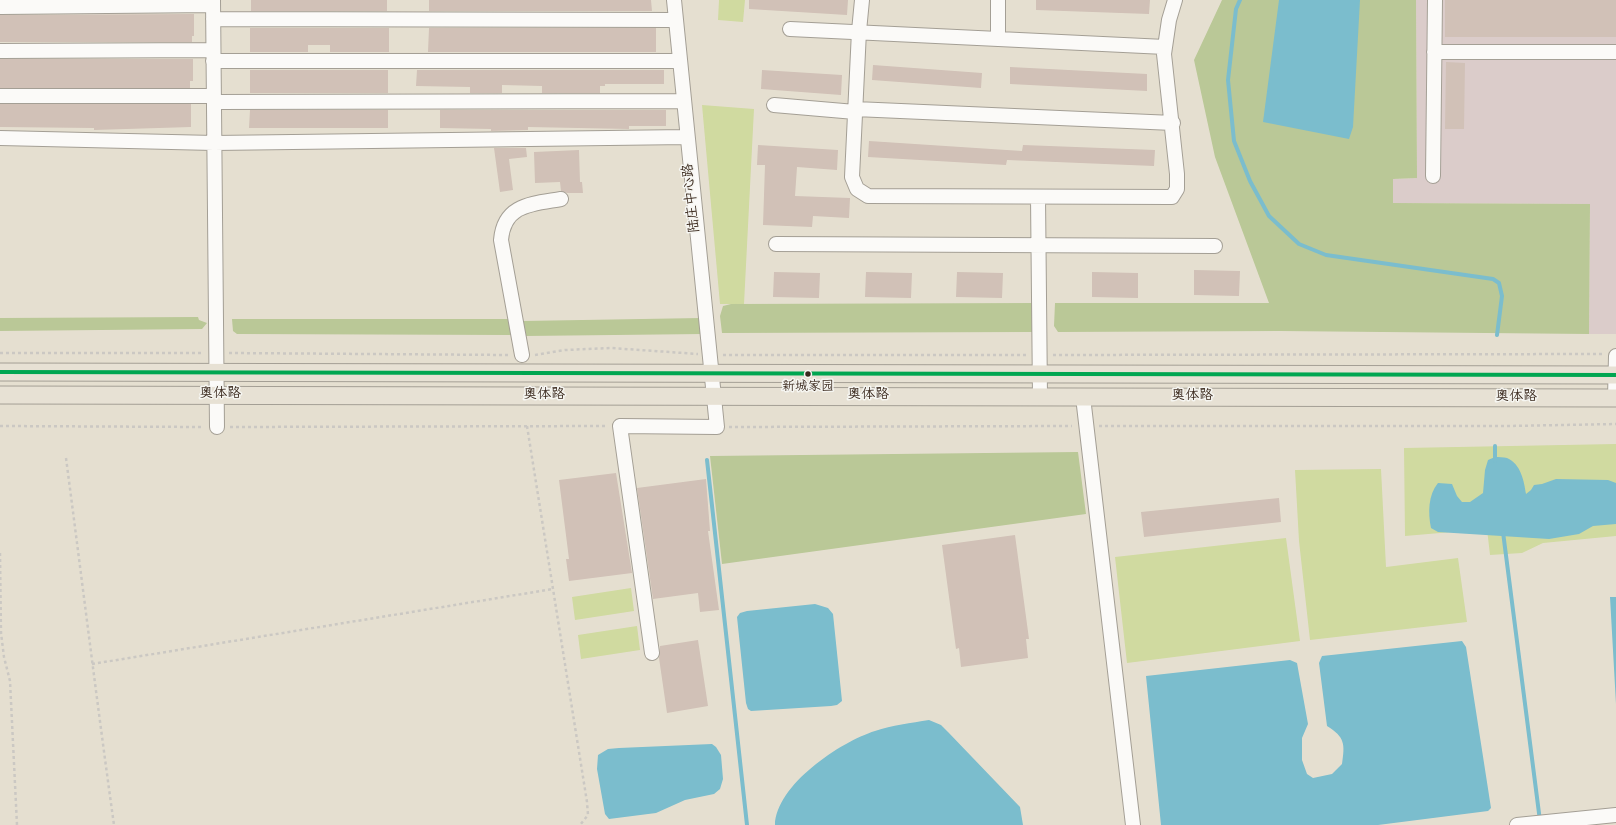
<!DOCTYPE html>
<html>
<head>
<meta charset="utf-8">
<style>
	body { margin:0 }
	canvas { display:block; background:#e5dfd0 }
</style>
</head>
<body>
<canvas width="1616" height="825"></canvas>
<script>
const context = document.querySelector('canvas').getContext('2d');
context.lineJoin = 'round';
function fill(path, color) {
  context.fillStyle = color;
  context.fill(path, 'evenodd');
}
function stroke(path, color, width, dash) {
  context.strokeStyle = color;
  context.lineWidth = width;
  context.lineCap = dash ? 'butt' : 'round';
  context.setLineDash(dash || []);
  context.stroke(path);
}
function write(font, color, halo, rows, align = 'center') {
  context.font = font + ' Dekko,"LXGW WenKai TC",sans-serif';
  context.lineWidth = 3;
  context.setLineDash([]);
  context.textBaseline = 'middle';
  context.strokeStyle = halo;
  context.fillStyle = color;
  for (const [text, x, y, turn = 0] of rows) {
    context.save();
    context.translate(x, y);
    context.rotate((+turn || 0) * Math.PI / 180);
    context.textAlign = isNaN(turn) ? turn : align;
    if (halo) context.strokeText(text, 0, 0);
    context.fillText(text, 0, 0);
    context.restore();
  }
}
const industrial = new Path2D(`
	M1416 0H1616V334H1589L1590 204 1393 203V179L1417 178Z`);
const green = new Path2D(`
	M719 0H745L743 22 718 20Z
	M702 105 754 109 744 304H720Z
	M1616 444V536L1543 543 1522 553 1490 555 1487 529 1405 536 1404 448Z
	M1381 469 1386 567 1458 558 1467 622 1310 640 1299 541 1295 470Z
	M1286 538 1300 641 1127 663 1115 557Z
	M631 588 634 611 575 620 572 597Z
	M637 626 640 650 581 659 578 635Z`);
const forest = new Path2D(`
	M1222 0H1416L1417 178 1393 179V203L1590 204 1589 334 1279 331 1058 332 1054 326 1055 303H1269L1215 157 1194 60Z
	M1035 303 1034 332H1030L722 333 720 316 723 306 731 304Z
	M198 317 199 320 207 323 202 329 0 331V318Z
	M701 318 703 334 525 336 523 321Z
	M232 319H509L511 335 237 334 233 331Z
	M1078 452 1086 514 722 564 710 456Z`);
const water = new Path2D(`
	M1279 0H1360L1353 127 1349 139 1263 122Z
	M1495 457C1498 457 1504 457 1507 458 1521 464 1524 481 1526 494L1531 490 1534 485 1542 484 1556 479 1608 480 1616 483V524L1593 526 1579 534 1549 539 1438 532 1431 528C1428 513 1428 495 1438 483L1452 484 1457 496 1462 502H1470L1483 493 1485 470 1488 460Z
	M1610 597H1616V704Z
	M815 604 828 608 833 614 842 701 837 705 831 706 751 711 748 709 746 703 737 617 740 613 747 611Z
	M1462 641 1466 647 1491 808 1488 811 1378 825H1161L1146 676 1290 660 1297 663 1308 724 1302 738V760L1307 774 1313 778 1332 774 1342 764C1345 744 1345 737 1327 726L1319 663 1322 656Z
	M929 720 941 725 948 732 1020 807 1023 825H775C776 785 840 742 875 731 892 725 911 723 929 720Z
	M712 744 716 747 721 755 723 779 720 789 714 794 685 800 656 813 609 819 605 814 597 769 598 755 608 749 619 748Z`);
const stream = new Path2D(`
	M1240 0 1236 9 1228 80 1234 141 1250 181 1269 216 1299 244 1326 255 1493 279 1499 283 1502 296 1497 335
	M707 460 747 825
	M1495 461V446
	M1503 532 1540 821`);
const building = new Path2D(`
	M251 0H387V11H251Z
	M429 0H651L652 11H429Z
	M749 0H848L847 15 749 9Z
	M1036 0H1150L1149 14 1036 10Z
	M1445 0H1616V37H1445Z
	M194 14V36H192V42H0V15Z
	M250 28H389V52H330V45H308V52H250Z
	M429 28H656V52H428Z
	M0 59H193V81H190V88H0Z
	M1446 62 1465 63 1464 129H1445Z
	M873 65 982 73 981 88 872 80Z
	M1010 67 1147 74V91L1010 84Z
	M250 70H388V93H250Z
	M417 70H664V84H605V86H600V93H542V86L502 85V93H470V87L416 86Z
	M762 70 842 75 841 95 761 89Z
	M0 104H191V127L94 130V128L0 127Z
	M250 110H388V128H249Z
	M440 110H666V126H629V129L528 127V130L491 131V129L440 128Z
	M869 141 1022 151 1023 145 1155 150 1154 166 1007 160 1006 165 868 157Z
	M758 145 838 150 837 170 797 167 795 196 850 198 849 218 813 216 812 227 763 225 765 165H757Z
	M494 148H526L527 157 509 159 513 190 500 192Z
	M579 150 580 182H582L583 193H567L561 191 560 182 535 183 534 152Z
	M1194 270 1240 271 1239 296 1194 295Z
	M774 272 820 273 819 298 773 297Z
	M866 272 912 273 911 298 865 297Z
	M957 272 1003 273 1002 298 956 297Z
	M1092 272 1138 273V298L1092 297Z
	M616 473 632 573 569 581 566 559H569L559 480Z
	M706 479 710 531H708L719 610 700 612 698 593 653 599 637 488Z
	M1279 498 1281 522 1144 537 1141 512Z
	M1015 535 1029 639H1026L1028 658 961 667 959 648 956 649 942 545Z
	M698 640 708 706 667 713 659 658 660 646Z`);
const path = new Path2D(`
	M0 353H204
	M229 353 508 355
	M535 355 565 350 611 348 698 354
	M723 355H1028
	M1053 355 1604 354
	M0 426 203 427
	M527 426 587 802 588 815 580 825
	M1099 426H1509L1616 424
	M230 427 607 426
	M729 427 1072 426
	M66 458C82 580 97 703 114 825
	M0 553 1 633 4 657 10 681 17 825
	M92 664 553 589`);
const minor = new Path2D(`
	M213 0 217 427
	M862 0 859 31 852 177 857 189 868 196 1172 197 1177 189V174L1164 54 1169 20 1175 0
	M0 7 213 5
	M213 19 676 20
	M790 29 1165 47
	M998 38V0
	M0 51 213 50
	M1434 52H1616
	M213 61H680
	M0 96H214
	M214 102 684 101
	M774 105 855 112
	M855 109 1173 123
	M0 138 214 143 687 137
	M1433 176 1435 0
	M1038 197 1040 397
	M776 244 1215 246
	M522 355 501 240C504 204 532 204 561 199
	M1083 397 1133 825
	M1615 398 1616 356
	M652 653 620 426 717 427 674 0
	M1517 825 1616 815`);
const major = new Path2D(`
	M0 372 1616 375
	M0 395 1616 398`);
const bus1 = new Path2D(`
	M0 372 1616 375`);
const markers = [
	[808,374,3.5,"#3b2a1e"]
];
const busNames = [
	["新城家园",808,388]
];
const streetNames = [
	["陆庄中心路",693,198,-96],
	["奥体路",220,395],
	["奥体路",544,396],
	["奥体路",868,396],
	["奥体路",1192,397],
	["奥体路",1516,398]
];
fill(industrial, '#dbccca');
fill(green, '#d0daa0');
fill(forest, '#bac897');
fill(water, '#7bbdcd');
stroke(stream, '#7bbdcd', 4);
fill(building, '#d1c1b7');
stroke(minor, '#a49f95', 16);
stroke(major, '#a49f95', 19);
stroke(path, '#cbc8c3', 2.5, [3, 3]);
stroke(minor, '#fbfaf8', 14);
stroke(major, '#e7e1d4', 17);
stroke(bus1, '#00a651', 4);
for (const [x, y, r, color] of markers) {
  const dot = new Path2D();
  dot.arc(x, y, r, 0, 2 * Math.PI);
  context.fillStyle = color;
  context.fill(dot);
  stroke(dot, '#f6f6f2', 1.5);
}
write('13px', '#3b2a1e', '#f6f6f2', busNames);
write('14px', '#3b2a1e', '#f6f6f2', streetNames);
</script>
</body>
</html>
